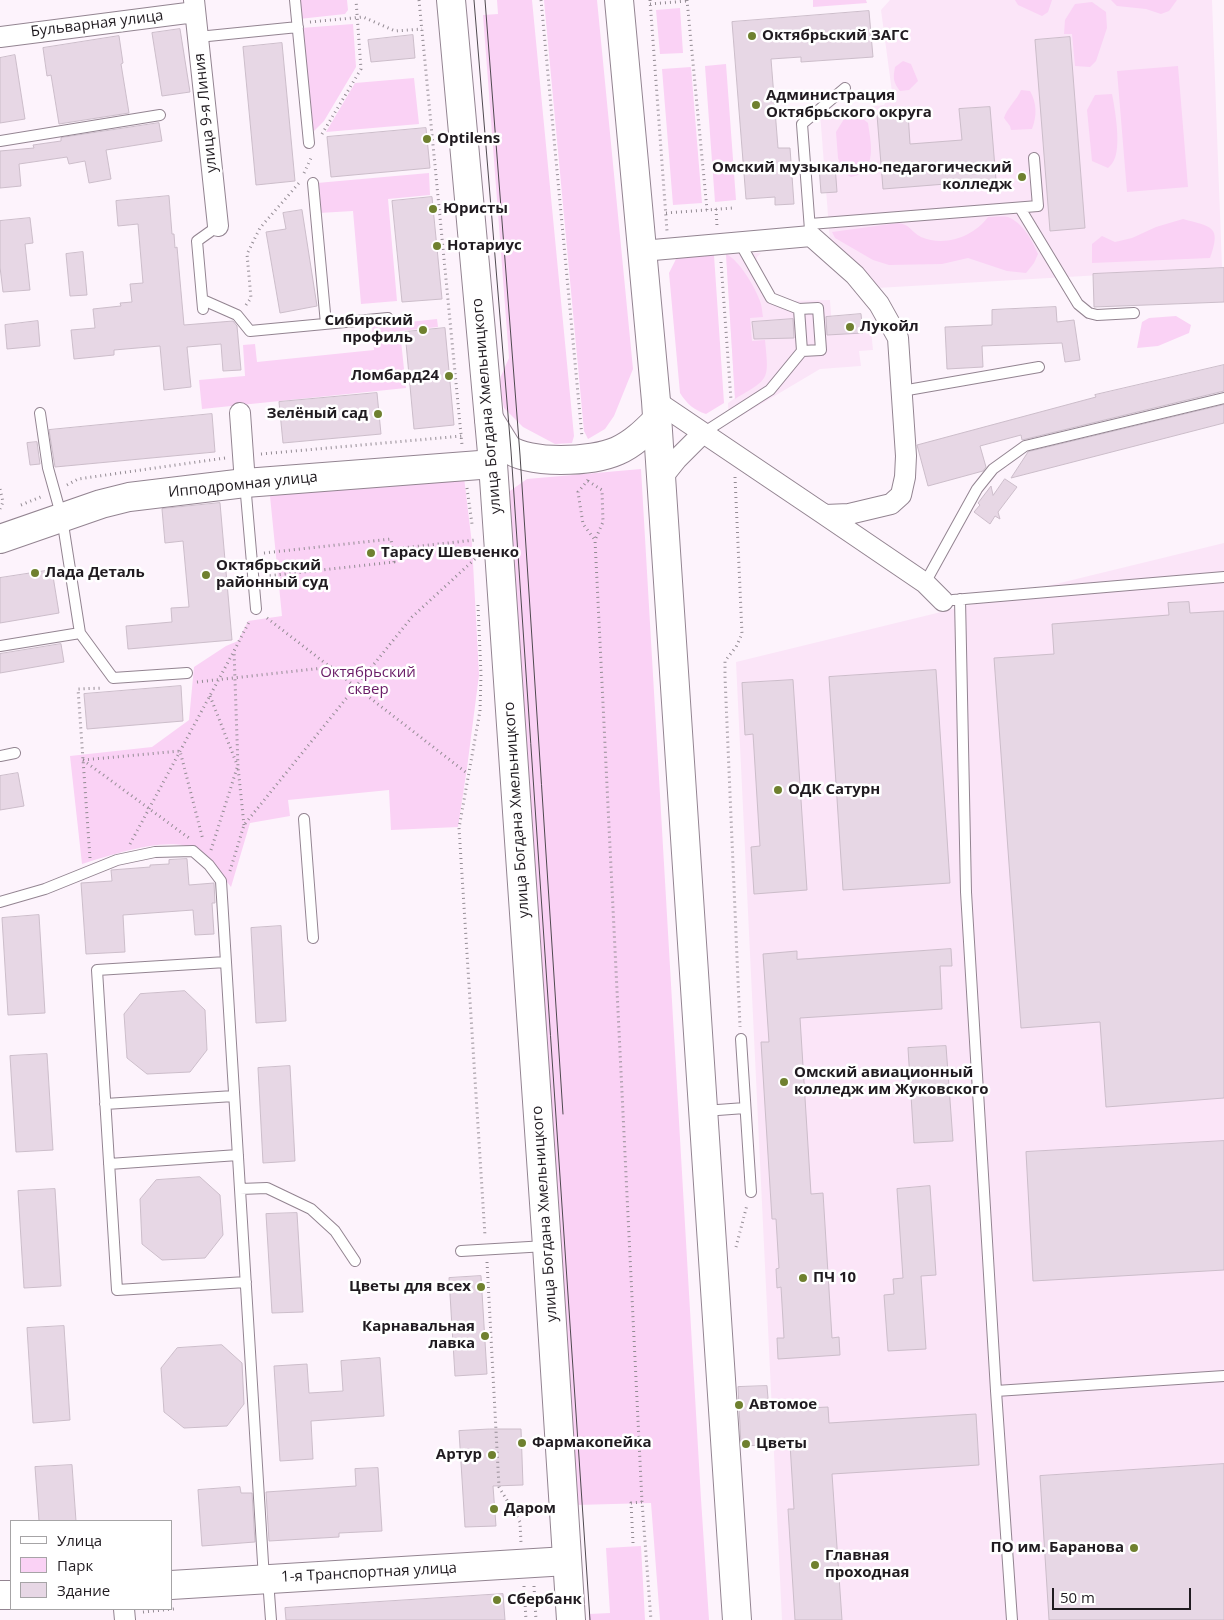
<!DOCTYPE html>
<html>
<head>
<meta charset="utf-8">
<style>
	body { margin:0 }
	#map { position:relative; width:1224px; height:1620px; overflow:hidden; background:#fdf3fc; font-family:"Open Sans",sans-serif }
	canvas { display:block }
	.legend { position:absolute; left:10px; top:1520px; width:162px; height:90px; box-sizing:border-box; background:#fff; border:1px solid #a6a4a6; margin:0; padding:6px 9px; list-style:none; font-size:15px; color:#201b20 }
	.legend li { display:flex; align-items:center; gap:10px; height:25px }
	.legend b { width:25px; border:1px solid #a6a4a6 }
	.scale { position:absolute; left:1052px; top:1588px; width:139px; height:22px; box-sizing:border-box; border:2px solid #201b20; border-top:0; padding-left:6px; font-size:15px; line-height:18px; white-space:nowrap; color:#201b20; -webkit-text-stroke:4px #fff; paint-order:stroke }
</style>
</head>
<body>
<div id="map">
<canvas width="1224" height="1620"></canvas>
<ul class="legend">
<li><b style="height:6px;background:#fff"></b>Улица</li>
<li><b style="height:14px;background:#fad2f5"></b>Парк</li>
<li><b style="height:14px;background:#e7d7e5"></b>Здание</li>
</ul>
<div class="scale">50 m</div>
</div>
<script>
const context = document.querySelector('canvas').getContext('2d');
context.lineJoin = 'round';
function fill(path, color) {
  context.fillStyle = color;
  context.fill(path, 'evenodd');
}
function stroke(path, color, width, dash) {
  context.strokeStyle = color;
  context.lineWidth = width;
  context.lineCap = dash ? 'butt' : 'round';
  context.setLineDash(dash || []);
  context.stroke(path);
}
function write(font, color, halo, rows, align = 'center') {
  context.font = font + ' "Open Sans",sans-serif';
  context.lineWidth = 5;
  context.setLineDash([]);
  context.textBaseline = 'middle';
  context.strokeStyle = halo;
  context.fillStyle = color;
  for (const [text, x, y, turn = 0] of rows) {
    context.save();
    context.translate(x, y);
    context.rotate((+turn || 0) * Math.PI / 180);
    context.textAlign = isNaN(turn) ? turn : align;
    if (halo) context.strokeText(text, 0, 0);
    context.fillText(text, 0, 0);
    context.restore();
  }
}
const built = new Path2D(`
	M890 0H1212L1222 268 877 288 830 241 820 113 884 105 892 92 881 10Z
	M761 253 757 257 756 264 775 296 784 301 830 300 832 328 865 326 869 327 871 330 873 350 859 351 861 366 820 369 729 423 728 403 735 398 726 254Z
	M1224 543V1620H782L736 662Z`);
const green = new Path2D(`
	M297 0H347L348 10 345 14 299 19Z
	M497 0H532L574 436 572 443 555 444 523 427 504 408 499 387 501 376 509 358 483 15 498 14Z
	M544 0H597L633 369 614 416 605 429 588 439 584 431Z
	M813 0H866L867 3 813 7Z
	M1015 0H1052L1048 12 1042 16 1018 5Z
	M1111 0H1177L1169 11 1161 14 1146 9 1117 6Z
	M1092 2 1106 12 1107 28 1096 61 1090 67 1075 66 1072 34H1064L1065 20 1075 4Z
	M680 8 683 53 660 54 656 10Z
	M353 24 356 67 324 121 314 131 310 126 301 28Z
	M903 61 911 64 918 81 909 90 900 91C893 82 893 78 895 67Z
	M726 64 736 200 715 202 705 66Z
	M1178 66 1188 187 1127 192 1117 71Z
	M691 67 702 203 673 205 662 69Z
	M414 78 419 124 326 132 355 83Z
	M1021 90 1030 91C1037 103 1037 116 1032 129L1011 130 1010 126 1004 118C1007 108 1017 100 1021 90Z
	M1112 94C1115 109 1122 149 1113 162 1112 164 1110 166 1108 168L1092 161 1087 110 1095 95Z
	M858 115 868 123C870 138 876 162 862 173 859 175 855 176 851 177L843 173 838 158 836 132 844 119Z
	M429 173 430 195 388 199 397 301 361 304 353 211 319 213 317 183Z
	M988 217C994 217 1002 216 1008 217 1023 223 1032 240 1038 254L1034 263 1026 273 1007 271 968 258 942 264 889 265 873 260 835 238 832 232 898 223C910 224 911 232 921 237 945 247 973 237 988 217Z
	M1183 219C1211 227 1222 225 1210 258L1092 263V244L1102 236 1115 242 1132 238 1156 227Z
	M726 254C739 260 755 287 760 301 762 306 762 312 763 317L750 318 752 341 765 340C769 381 770 378 735 399Z
	M714 255 724 403 706 414C694 410 687 404 680 393L669 273 676 259 685 256Z
	M1176 316 1191 325 1189 333 1158 346 1137 348 1142 322 1149 318Z
	M437 319 438 327 400 331 406 388 202 409 199 380 245 376 243 345 255 344 257 362 374 350 372 326Z
	M641 469 701 1499 709 1620H660L651 1503 576 1505 507 493 527 479Z
	M464 477 472 544 479 675 467 768 458 827 391 830 389 790 288 800 290 816 250 823 231 887C220 873 210 857 194 849 168 835 109 856 82 864L70 756 152 747 189 720 194 667 226 646 238 641 248 621 282 616 270 496Z
	M641 1546 645 1620H589V1614L610 1613 606 1548Z`);
const building = new Path2D(`
	M869 11 873 57 801 62V57L771 59 778 148H790L794 204 775 205V197L746 199 732 22Z
	M180 29 190 92 162 96 152 33Z
	M413 35 415 58 371 62 368 40Z
	M119 36 123 63 121 64 129 113 59 124 51 75 47 76 43 48Z
	M1070 37 1085 228 1050 231 1035 40Z
	M282 43 295 181 256 185 243 47Z
	M15 55 25 119 0 123V58Z
	M990 107 996 180 883 189 877 115 908 113 910 144 962 140 959 109Z
	M159 123 162 141 106 150 111 179 89 183 85 161 69 164 67 157 19 164 21 186 0 188V151L34 148 33 145 61 141V138Z
	M426 128 430 168 331 177 327 137Z
	M835 165 837 192 821 193 819 166Z
	M169 196 172 234H174L175 248 177 247 184 325 233 321 237 326 241 370 223 371 221 344 187 347 191 387 164 390 160 346 114 350V355L74 359 71 330 95 328 93 309 121 306 120 303 132 302 130 284 143 283 138 224 118 226 116 201Z
	M432 197 442 299 402 302 392 201Z
	M302 210 317 306 280 313 266 232 286 229 283 213Z
	M30 218 33 243 25 244 30 290 3 292 0 267V221Z
	M83 252 87 295 70 296 66 254Z
	M1224 268V302L1094 307 1093 274Z
	M1056 307 1057 322 1074 320 1080 360 1065 362 1062 343 982 346 983 367 947 369 945 327 992 325V310Z
	M861 314 863 333 827 335 826 317Z
	M793 319 794 338 754 339 752 322Z
	M38 321 40 346 7 349 5 325Z
	M445 328 454 425 414 429 405 332Z
	M1224 365V391L1022 440 1021 435 980 446 986 467 983 471 928 486 917 445 1096 397 1095 395Z
	M377 393 381 434 283 443 279 402Z
	M1224 405V423L1011 478 1028 452Z
	M212 414 215 452 55 467 49 430Z
	M37 442 40 464 30 465 27 443Z
	M1005 479 1017 487 998 512 1000 519 995 516 990 524 974 512 980 505 978 503 991 486 993 495Z
	M220 503 232 640 128 649 126 626 172 622 171 608 189 607 183 541 165 543 162 509Z
	M52 570 59 613 0 623V578Z
	M1189 602 1190 613 1224 611V1098L1106 1107 1100 1022 1021 1028 994 658 1054 654 1052 624 1169 615 1168 603Z
	M61 644 64 662 0 673V654Z
	M936 670 950 883 843 890 829 677Z
	M793 680 807 890 754 894 751 847 760 846 753 734 745 735 742 683Z
	M181 686 183 721 87 729 84 694Z
	M18 773 24 806 0 810V776Z
	M187 859 189 885 214 883 215 903H212L214 934 195 935 193 910 123 915 125 952 86 954 81 883 112 881 111 870 150 867V865L169 864V860Z
	M39 915 45 1013 8 1015 2 918Z
	M281 926 286 1021 256 1023 251 928Z
	M951 949 952 966H940L942 1009 800 1018 811 1194 823 1193 832 1338 839 1337 840 1355 778 1359 777 1338H784L781 1287 777 1288 776 1269 779 1268 776 1219H772L761 1042H769L763 954 797 951V959Z
	M185 991 205 1010 207 1050 190 1072 147 1074 127 1058 124 1014 140 994Z
	M946 1046 953 1141 914 1143 908 1048Z
	M47 1054 53 1150 16 1152 10 1056Z
	M290 1066 295 1161 263 1163 258 1068Z
	M1224 1141V1270L1033 1281 1026 1152Z
	M200 1177 220 1195 223 1235 205 1258 162 1260 142 1244 140 1199 156 1180Z
	M930 1186 936 1275 921 1276 926 1349 888 1351 884 1295 894 1294 893 1279 903 1278 897 1189Z
	M55 1189 61 1286 24 1288 18 1191Z
	M297 1213 303 1312 272 1313 266 1214Z
	M481 1276 487 1374 455 1376 449 1278Z
	M64 1326 70 1420 33 1423 27 1328Z
	M222 1345 242 1363 244 1404 227 1426 184 1428 164 1412 161 1368 177 1348Z
	M380 1358 384 1416 311 1421 313 1459 280 1461 274 1366 307 1364 309 1393 343 1391 341 1361Z
	M767 1386 769 1410 828 1407 829 1423 976 1414 979 1465 832 1474 842 1620H795L788 1509H794L790 1444 741 1446 738 1387Z
	M490 1429H521L523 1485 493 1486 496 1526 465 1527 459 1431Z
	M1224 1464V1620H1049L1040 1476Z
	M72 1465 76 1521H39L35 1467Z
	M378 1468 382 1531 339 1533V1537L269 1541 266 1492 356 1486 355 1469Z
	M240 1487 241 1493H252L255 1542 202 1546 198 1490Z
	M503 1594 505 1620H286L285 1608Z`);
const path = new Path2D(`
	M419 0 462 445
	M541 0 582 437
	M650 0 667 231
	M687 0 707 210
	M650 4 687 1
	M310 22 363 17 395 31 422 29
	M322 134 361 69 356 0
	M304 173 312 156
	M716 209 717 226
	M666 213 733 208
	M721 262 731 400
	M246 305 251 298 247 254 260 228 299 183
	M261 454 462 436
	M735 477 742 634 736 647 725 661V677L740 1027
	M588 480 578 492 583 524 595 540 642 1502 651 1620
	M588 481 602 490 603 522 595 540
	M67 485 78 479 225 458
	M467 488 472 524
	M0 489 3 502 0 509
	M21 505 43 496
	M393 549 475 540
	M264 553 391 539 394 562 267 576
	M478 605 481 674 480 711 459 828 485 1236
	M267 618 468 774
	M197 682 332 667
	M210 696 236 762
	M83 760 180 751 203 840
	M83 760 189 838
	M244 825 238 767 234 651 250 620
	M130 844 234 651
	M211 850 237 768
	M90 858 78 689 103 688
	M230 871 244 825 412 617 476 558
	M736 1247 747 1205
	M487 1262 499 1487 520 1522 521 1543
	M633 1543 631 1503 642 1502
	M524 1586 526 1620
	M534 1586 536 1620
	M143 1612 174 1609`);
const lane = new Path2D(`
	M295 0 309 143
	M198 37 298 27
	M0 141 160 115
	M313 183 326 324
	M1020 208 1078 304 1089 313 1097 315 1134 313
	M810 224 1038 206 1034 158
	M810 230 802 124 845 88
	M740 243 771 298 799 309 818 308 821 350 802 351
	M203 300 237 315 250 331 388 318
	M203 309 197 241 218 226
	M902 391 1039 367
	M703 433 770 390 802 351 799 309
	M245 483 256 609
	M925 583 977 489 993 469 1025 446 1224 398
	M960 599 966 892 996 1391 1012 1620
	M953 600 1224 577
	M80 633 113 678 187 673
	M0 646 80 633 62 518 48 468 40 413
	M0 756 15 753
	M304 819 313 938
	M0 902 45 889 117 860 155 852 193 851 209 865 221 881 264 1579
	M226 962 97 970 117 1290 246 1282
	M741 1039 751 1192
	M105 1104 234 1096
	M704 1111 745 1108
	M109 1164 238 1155
	M240 1189 267 1188 311 1209 335 1231 355 1261
	M461 1251 546 1246
	M996 1391 1224 1376
	M268 1580 271 1620`);
const street = new Path2D(`
	M194 0 218 226
	M0 37 195 12
	M642 251 811 236 855 275 879 304 898 338 906 456 905 477 901 495 891 504 849 514 825 515 656 401
	M240 413 245 483
	M661 479 677 459 703 433
	M825 515 925 583 943 601
	M124 1609 125 1620`);
const secondary = new Path2D(`
	M489 419 507 448C529 465 592 462 617 451 633 444 645 432 657 420
	M0 539 101 504 129 497 245 483 493 464
	M171 1585 567 1561
	M0 1595H11`);
const primary = new Path2D(`
	M451 0 493 464 547 1246 571 1620
	M619 0 656 401 737 1620`);
const tram = new Path2D(`
	M474 0 511 451 590 1620
	M485 0 520 455 563 1114`);
const markers = [
	[752,36,5,"#6f802f"],
	[756,105,5,"#6f802f"],
	[427,139,5,"#6f802f"],
	[1022,177,5,"#6f802f"],
	[433,209,5,"#6f802f"],
	[437,246,5,"#6f802f"],
	[850,327,5,"#6f802f"],
	[423,330,5,"#6f802f"],
	[449,376,5,"#6f802f"],
	[378,414,5,"#6f802f"],
	[371,553,5,"#6f802f"],
	[35,573,5,"#6f802f"],
	[206,575,5,"#6f802f"],
	[778,790,5,"#6f802f"],
	[784,1082,5,"#6f802f"],
	[803,1278,5,"#6f802f"],
	[481,1287,5,"#6f802f"],
	[485,1336,5,"#6f802f"],
	[739,1405,5,"#6f802f"],
	[522,1443,5,"#6f802f"],
	[746,1444,5,"#6f802f"],
	[492,1455,5,"#6f802f"],
	[494,1509,5,"#6f802f"],
	[1134,1548,5,"#6f802f"],
	[815,1565,5,"#6f802f"],
	[497,1600,5,"#6f802f"]
];
const streetNames = [
	["Бульварная улица",97,24,-7],
	["улица 9-я Линия",206,113,-96],
	["улица Богдана Хмельницкого",487,406,-95],
	["Ипподромная улица",243,485,-6],
	["улица Богдана Хмельницкого",517,810,-94],
	["улица Богдана Хмельницкого",545,1214,-94],
	["1-я Транспортная улица",369,1573,-3]
];
const poiNames = [
	["Октябрьский ЗАГС",762,36],
	["Администрация",766,96],
	["Октябрьского округа",766,113],
	["Optilens",437,139],
	["Омский музыкально-педагогический",1012,168,"right"],
	["колледж",1012,185,"right"],
	["Юристы",443,209],
	["Нотариус",447,246],
	["Сибирский",413,321,"right"],
	["профиль",413,338,"right"],
	["Лукойл",860,327],
	["Ломбард24",439,376,"right"],
	["Зелёный сад",368,414,"right"],
	["Тарасу Шевченко",381,553],
	["Октябрьский",216,566],
	["районный суд",216,583],
	["Лада Деталь",45,573],
	["ОДК Сатурн",788,790],
	["Омский авиационный",794,1073],
	["колледж им Жуковского",794,1090],
	["ПЧ 10",813,1278],
	["Цветы для всех",471,1287,"right"],
	["Карнавальная",475,1327,"right"],
	["лавка",475,1344,"right"],
	["Автомое",749,1405],
	["Фармакопейка",532,1443],
	["Цветы",756,1444],
	["Артур",482,1455,"right"],
	["Даром",504,1509],
	["ПО им. Баранова",1124,1548,"right"],
	["Главная",825,1556],
	["проходная",825,1573],
	["Сбербанк",507,1600]
];
const parkNames = [
	["Октябрьский",368,673],
	["сквер",368,690]
];
fill(built, '#fbe5f8');
fill(green, '#fad2f5');
fill(building, '#e7d7e5');
stroke(building, '#ccbdca', 1);
stroke(lane, '#938491', 12);
stroke(street, '#938491', 22);
stroke(secondary, '#938491', 30);
stroke(primary, '#938491', 30);
stroke(path, '#948c94', 3, [1, 4]);
stroke(lane, '#fff', 10);
stroke(street, '#fff', 20);
stroke(secondary, '#fff', 28);
stroke(primary, '#fff', 28);
stroke(tram, '#4f494f', 1);
for (const [x, y, r, color] of markers) {
  const dot = new Path2D();
  dot.arc(x, y, r, 0, 2 * Math.PI);
  context.fillStyle = color;
  context.fill(dot);
  stroke(dot, '#fff', 2);
}
write('15px', '#201b20', '#fff', streetNames);
write('bold 15px', '#201b20', '#fff', poiNames, 'left');
write('15px', '#6a1c67', '#fff', parkNames);
</script>
</body>
</html>
